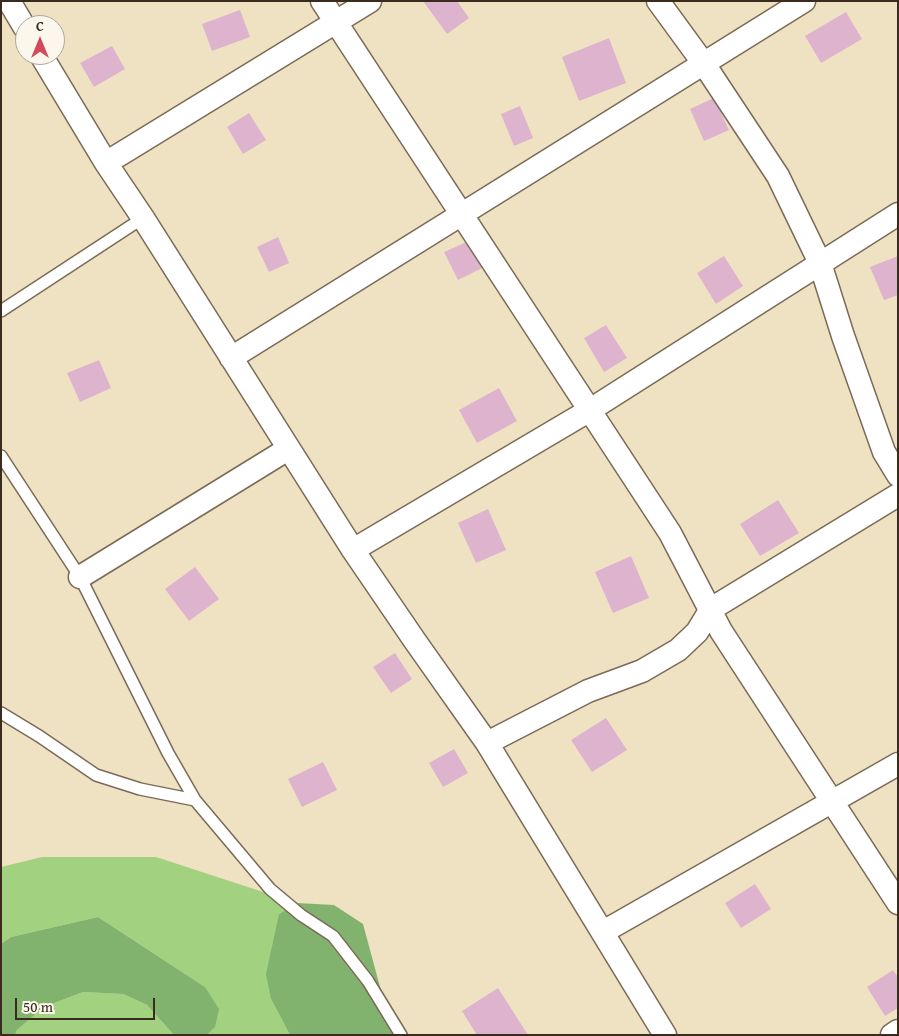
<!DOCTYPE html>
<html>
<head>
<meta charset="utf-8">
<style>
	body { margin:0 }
	#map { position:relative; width:899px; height:1036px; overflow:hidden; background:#efe2c2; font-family:"Gentium Book Plus",serif }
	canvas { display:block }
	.frame { position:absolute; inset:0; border:2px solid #3b2a1e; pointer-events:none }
	.north { position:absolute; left:15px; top:15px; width:50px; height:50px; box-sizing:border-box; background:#fbf7ec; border:1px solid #aea59a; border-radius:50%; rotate:0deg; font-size:14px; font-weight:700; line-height:20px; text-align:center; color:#3b2a1e }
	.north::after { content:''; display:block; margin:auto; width:18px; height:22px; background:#d1495b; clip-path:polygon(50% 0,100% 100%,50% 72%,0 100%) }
	.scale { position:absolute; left:15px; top:998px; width:140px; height:22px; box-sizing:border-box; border:2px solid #3b2a1e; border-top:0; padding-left:6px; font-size:15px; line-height:18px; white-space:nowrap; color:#3b2a1e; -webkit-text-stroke:4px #fbf7ec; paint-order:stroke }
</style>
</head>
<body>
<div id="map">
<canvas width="899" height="1036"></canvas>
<div class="frame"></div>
<div class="north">С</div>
<div class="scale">50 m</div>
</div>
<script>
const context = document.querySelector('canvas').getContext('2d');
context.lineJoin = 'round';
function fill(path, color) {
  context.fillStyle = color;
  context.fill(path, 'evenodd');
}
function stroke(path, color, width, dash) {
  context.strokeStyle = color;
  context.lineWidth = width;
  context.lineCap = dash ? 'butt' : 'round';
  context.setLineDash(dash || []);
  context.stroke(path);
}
const green = new Path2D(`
	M42 857H156L297 903 279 914 271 999 290 1035H207L215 1027 205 987 98 917 11 937 1 944V867Z
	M83 992 123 994 147 1005 174 1035H15L17 1030 44 1007Z`);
const forest = new Path2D(`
	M297 903 334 905 363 924 393 1035H290L271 999 266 974 279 914Z
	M98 917 205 987 219 1009 215 1027 207 1035H174L147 1005 123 994 83 992 44 1007 17 1030 15 1035H1V944L11 937Z`);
const building = new Path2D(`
	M423 1H457L469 18 447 34Z
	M240 10 250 37 212 51 202 24Z
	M846 12 862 39 821 63 805 36Z
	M609 38 626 83 579 101 562 57Z
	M112 46 125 69 94 87 80 63Z
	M714 98 729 130 704 141 690 109Z
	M520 106 533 138 514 146 501 114Z
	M249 113 266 140 243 154 227 127Z
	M278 237 289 263 269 272 257 247Z
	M469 241 482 268 458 280 444 252Z
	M724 256 743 286 716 304 697 273Z
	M898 256V295L884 300 870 267Z
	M606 325 627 358 604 372 584 338Z
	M99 360 111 388 80 402 67 373Z
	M499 388 517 421 477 443 459 410Z
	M778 500 799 533 760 556 740 524Z
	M488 509 506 550 476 563 458 523Z
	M631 556 649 598 613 613 595 572Z
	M195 567 219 599 189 621 165 589Z
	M395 653 412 679 391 693 373 667Z
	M606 718 627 750 592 772 571 740Z
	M454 749 468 773 443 787 429 763Z
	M323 762 337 790 302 807 288 779Z
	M755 884 771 909 741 928 725 903Z
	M893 970 898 977V1008L885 1016 867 987Z
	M498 988 528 1035H477L462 1011Z`);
const lane = new Path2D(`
	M1 311 143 218
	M1 456 80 577 168 753 195 800 270 889 301 915 333 936 368 981 401 1035
	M1 713 39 736 96 775 140 789 195 800`);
const street = new Path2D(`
	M9 1 25 28
	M322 1 670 533 721 631 898 903
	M658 1 704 64 778 176 820 263 843 336 884 452 898 475
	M41 55 106 163 143 218 353 550 415 641 487 743 665 1035
	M106 163 370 1
	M231 358 804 1
	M353 550 590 410 898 214
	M80 577 288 449
	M487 743 588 691 642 671 678 650 697 632 711 609 898 495
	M603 932 898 764
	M892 1035 898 1031`);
fill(green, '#a2d17f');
fill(forest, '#81b36e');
fill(building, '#deb3ce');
stroke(lane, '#7a6a57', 14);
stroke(street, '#7a6a57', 25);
stroke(lane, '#fff', 11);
stroke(street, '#fff', 22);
</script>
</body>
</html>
